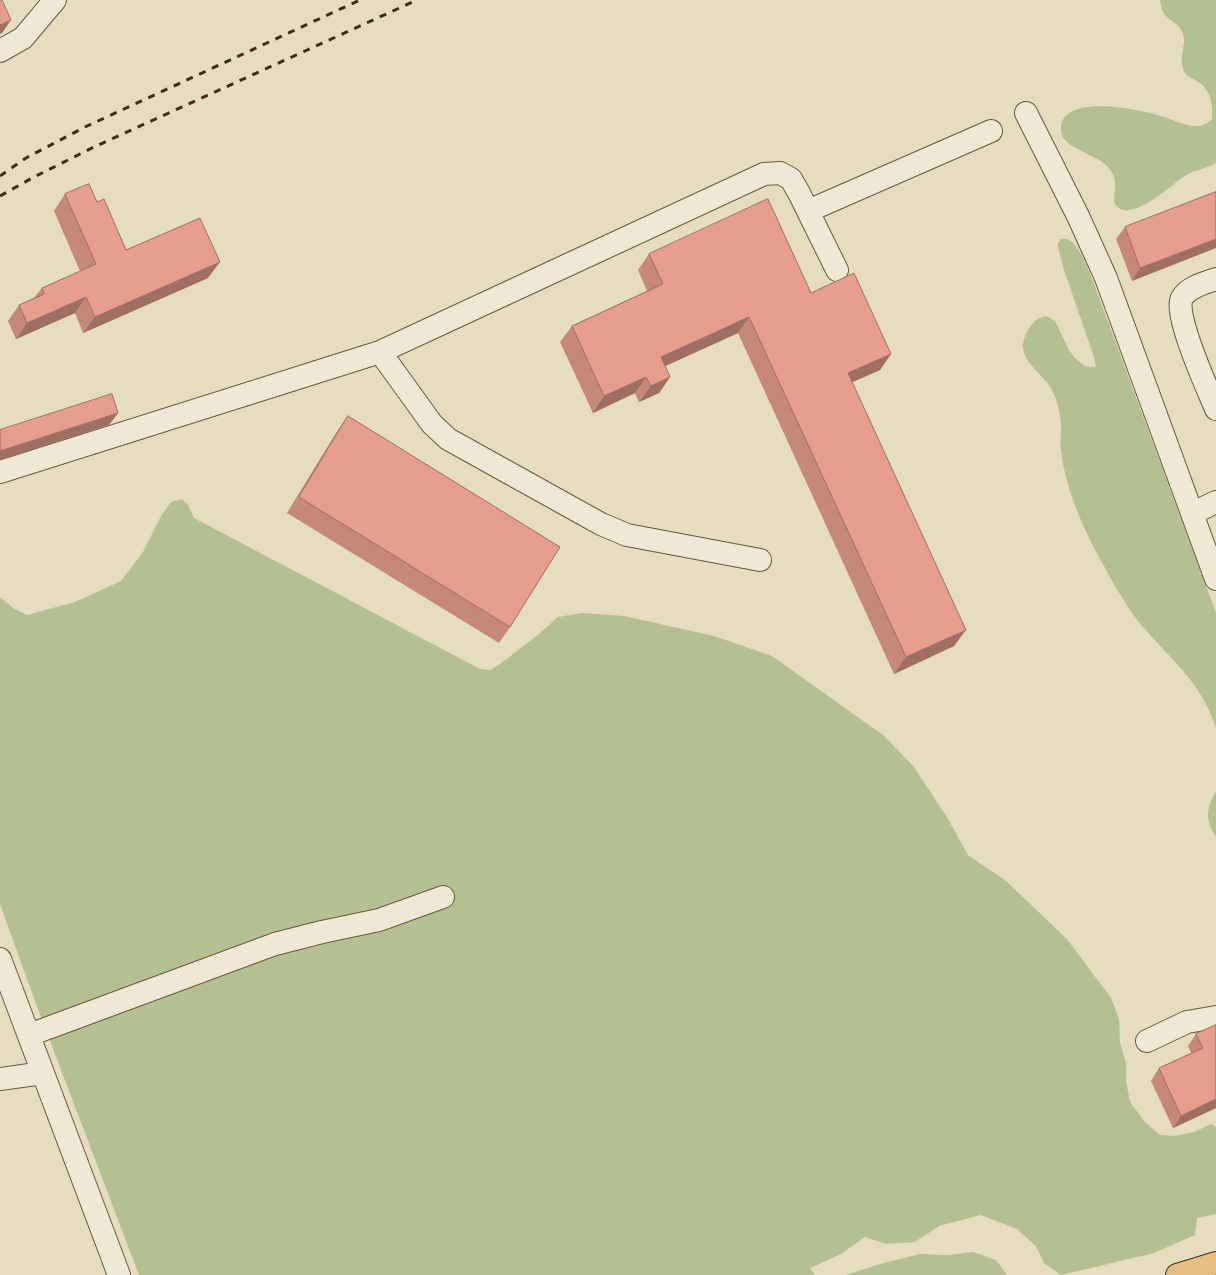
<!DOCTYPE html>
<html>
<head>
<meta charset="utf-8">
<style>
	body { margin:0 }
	canvas { display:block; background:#e6dcbf }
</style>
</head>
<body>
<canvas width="1216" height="1275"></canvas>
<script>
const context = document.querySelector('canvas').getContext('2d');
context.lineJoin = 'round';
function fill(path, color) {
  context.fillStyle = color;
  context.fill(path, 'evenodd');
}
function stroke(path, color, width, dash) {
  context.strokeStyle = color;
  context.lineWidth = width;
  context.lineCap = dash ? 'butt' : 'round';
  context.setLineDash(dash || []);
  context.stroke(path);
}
const green = new Path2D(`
	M1160 0H1216V163C1206 169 1193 170 1183 177 1172 185 1128 226 1115 204 1113 199 1115 191 1115 186 1118 154 1063 154 1061 131 1058 91 1143 110 1164 117 1174 120 1183 125 1193 126 1201 127 1207 124 1212 119 1213 106 1211 91 1200 83 1195 79 1188 78 1185 73 1177 59 1187 46 1183 34 1180 23 1168 21 1163 12 1161 9 1161 4 1160 0Z
	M1061 239C1065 238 1069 239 1072 242 1082 251 1089 272 1094 284L1216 613V728C1201 680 1168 658 1138 621 1121 599 1108 573 1094 548 1079 518 1065 485 1061 451 1060 444 1061 437 1061 430 1061 417 1059 406 1054 394 1046 372 1010 360 1028 330 1033 322 1037 318 1046 316L1055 321 1069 350 1075 358 1085 366 1096 367 1094 357 1065 273 1058 247V243Z
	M182 499 188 505 194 518 480 669 490 670 500 664 539 634 558 617 582 613 624 616 714 636 772 656 883 735 914 767 948 819 968 855 1006 881 1067 939 1111 998 1119 1019 1120 1042 1126 1064V1081L1130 1102 1145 1122 1160 1135 1175 1136 1194 1132 1211 1124 1216 1127V1214L1197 1218 1195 1235 1154 1253 1061 1275 1044 1263 1036 1246 1017 1229 981 1215 939 1226 915 1242 886 1244 865 1237 841 1254 810 1268 815 1275H139L39 1012 0 904V597L13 608 27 615 75 602 121 581 143 552 161 516 171 502Z
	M1216 791V837C1205 819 1206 809 1216 791Z
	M973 1252 996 1260 1007 1275H846L880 1264 920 1254 948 1255Z`);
const minor = new Path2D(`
	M0 51 23 38 55 0
	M1026 113 1078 216 1106 278 1216 579
	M808 211 991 131
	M1216 279C1205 283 1188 287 1182 298 1173 313 1208 390 1216 409
	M380 352 432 424 448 439 601 524 627 535 760 560
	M0 472 380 352 764 174 780 173 791 179 799 193 837 270
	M1193 513 1216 502
	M0 959 119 1275
	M29 1035 275 944 322 932 379 920 443 897
	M1147 1041 1187 1022 1216 1017
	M0 1079 43 1073`);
const major = new Path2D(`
	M1177 1275 1216 1263`);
const rail = new Path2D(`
	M0 176 26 158 85 127 360 0
	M0 196 34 177 94 147 417 0`);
const wall = new Path2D(`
	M1216 192 1132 281 1116 239 1125 227Z
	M65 194 97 202 126 250 208 278 83 333 75 313 16 339 8 321 19 305 34 298 42 288 80 271 54 211Z
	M649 254 811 293 891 354 880 370 852 382 954 646 894 674 738 333 665 366 670 377 659 393 639 402 635 393 593 413 560 342 572 326 647 291 638 270Z
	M348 416 510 627 499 643 287 513 336 433Z
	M1216 1025V1108L1173 1128 1151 1081 1159 1068 1191 1053 1188 1046 1196 1034Z`);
const shadedWall = new Path2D(`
	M11 20 2 33 0 34V25Z
	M1216 239V248L1132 281 1140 268Z
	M220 262 208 278 83 333 95 317Z
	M86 297 75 313 16 339 27 323Z
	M749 317 738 333 650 373 661 357Z
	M891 354 880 370 837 389 848 373Z
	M646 377 635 393 593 413 604 396Z
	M670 377 659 393 639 402 651 386Z
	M118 413 109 425 0 460V451Z
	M966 630 954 646 894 674 906 657Z
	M1216 1099V1108L1173 1128 1181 1116Z`);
const building = new Path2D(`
	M0 0H2L11 20 0 25Z
	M89 184 97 202 104 199 126 250 200 218 220 262 95 317 86 297 27 323 19 305 44 294 42 288 96 264 65 194Z
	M1216 192V239L1140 268 1125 227Z
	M768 199 811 293 854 273 891 354 848 373 966 630 906 657 749 317 661 357 670 377 651 386 646 377 604 396 572 326 663 284 649 254Z
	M112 394 118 413 0 451V430Z
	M348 416 560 547 510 627 299 497Z
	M1216 1025V1099L1181 1116 1159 1068 1203 1048 1196 1034Z`);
fill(green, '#b4c092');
stroke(minor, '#6c583c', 24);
stroke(major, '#432c11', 24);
stroke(minor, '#efe8d5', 22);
stroke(major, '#e3be80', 22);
stroke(rail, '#432c11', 3, [7, 7]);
fill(wall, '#c58879');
fill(shadedWall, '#a06f63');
fill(building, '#e59e8d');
stroke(building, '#a06f63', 1);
</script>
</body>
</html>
